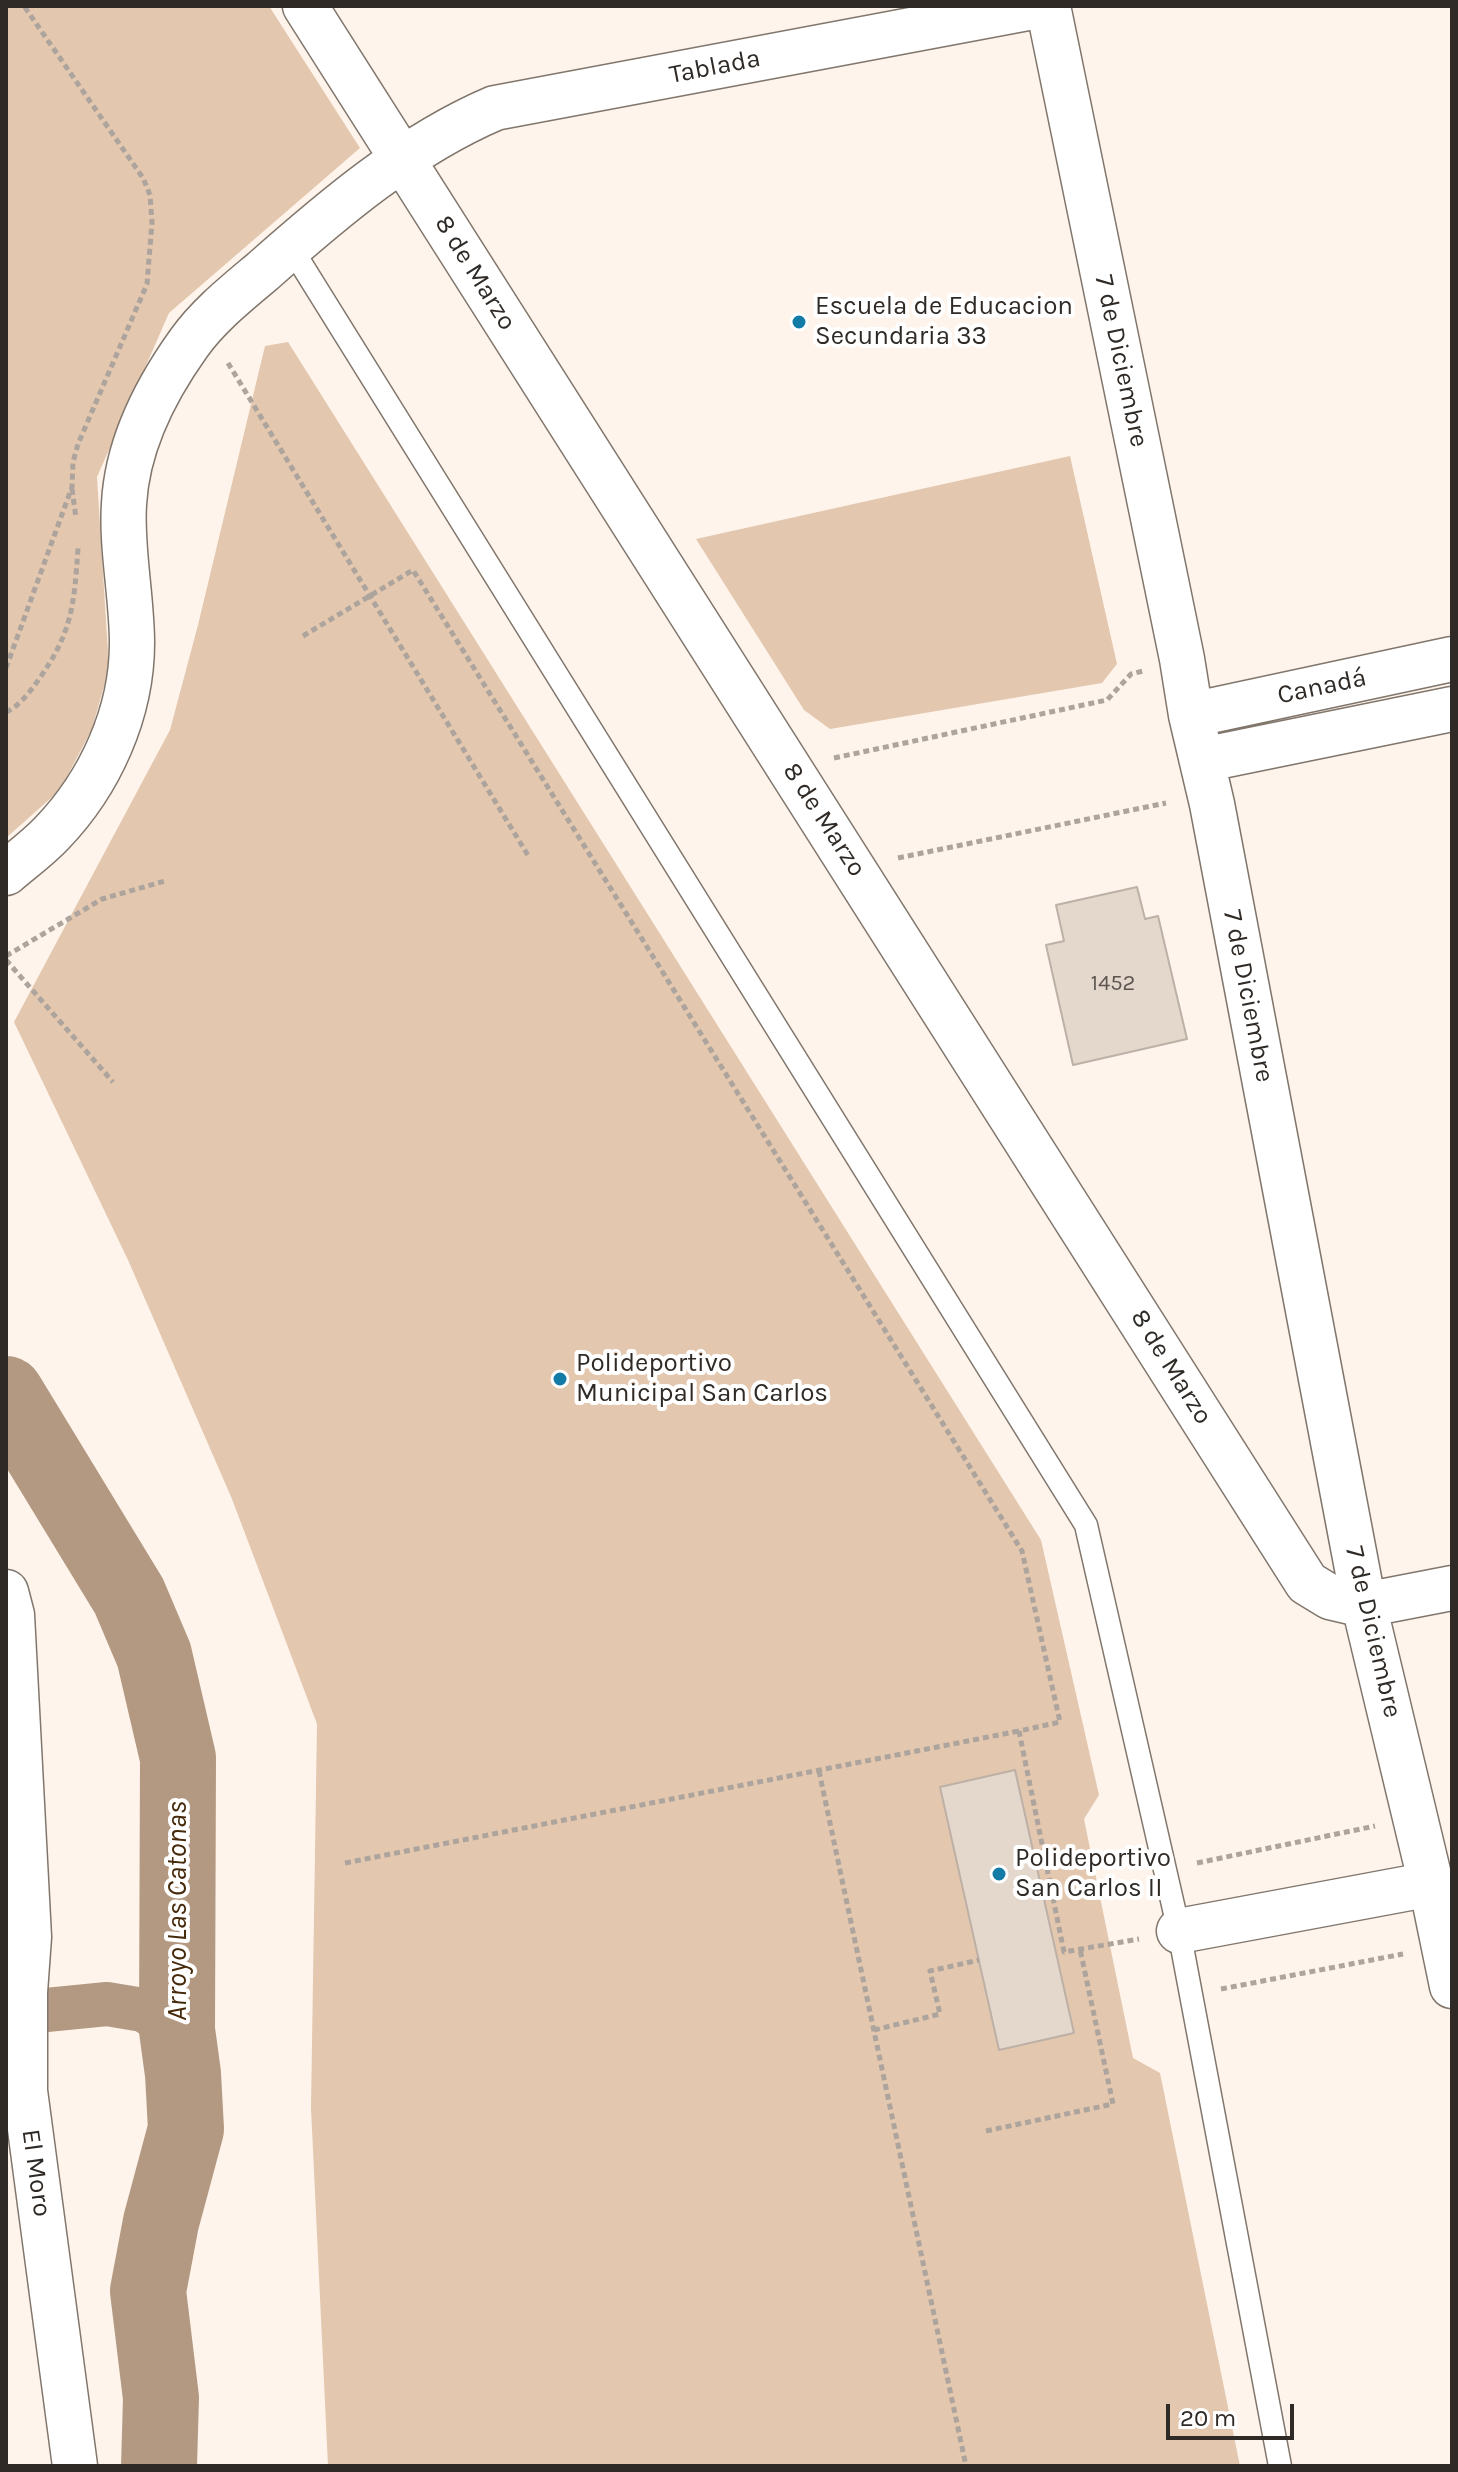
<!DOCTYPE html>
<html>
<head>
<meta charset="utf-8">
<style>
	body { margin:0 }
	#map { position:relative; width:1458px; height:2472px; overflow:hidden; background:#fef4eb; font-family:Karla,sans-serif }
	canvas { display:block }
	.frame { position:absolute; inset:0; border:8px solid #2f2a26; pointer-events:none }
	.scale { position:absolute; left:1166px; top:2404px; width:128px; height:36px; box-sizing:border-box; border:4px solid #2f2a26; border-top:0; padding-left:10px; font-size:24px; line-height:28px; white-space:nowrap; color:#2f2a26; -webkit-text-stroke:6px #fff; paint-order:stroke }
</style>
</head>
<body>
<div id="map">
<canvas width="1458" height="2472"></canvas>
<div class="frame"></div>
<div class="scale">20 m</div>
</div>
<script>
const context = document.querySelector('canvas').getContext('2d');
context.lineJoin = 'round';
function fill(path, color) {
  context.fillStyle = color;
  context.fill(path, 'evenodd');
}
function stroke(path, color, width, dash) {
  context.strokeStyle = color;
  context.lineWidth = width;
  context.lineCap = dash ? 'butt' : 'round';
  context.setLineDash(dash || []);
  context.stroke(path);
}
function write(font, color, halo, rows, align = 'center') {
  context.font = font + ' Karla,sans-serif';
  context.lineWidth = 8;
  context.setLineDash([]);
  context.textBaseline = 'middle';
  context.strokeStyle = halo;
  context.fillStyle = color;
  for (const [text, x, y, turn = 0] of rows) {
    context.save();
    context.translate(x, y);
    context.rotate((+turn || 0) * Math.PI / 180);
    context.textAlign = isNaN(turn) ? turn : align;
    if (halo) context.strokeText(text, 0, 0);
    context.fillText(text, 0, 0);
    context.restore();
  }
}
const green = new Path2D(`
	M6 6H269L360 148 169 313 97 477 109 668 92 729 60 790 6 838Z
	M288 342 1041 1540 1099 1795 1084 1819 1133 2058 1160 2073 1240 2466H328L311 2108 317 1724 232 1499 128 1260 14 1022 170 730 198 625 265 346Z
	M1070 456 1117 664 1102 683 830 729 804 710 696 539Z`);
const canal = new Path2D(`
	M6 2014 107 2004 143 2010 177 2030`);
const river = new Path2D(`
	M6 1394 129 1596 154 1655 178 1758 177 2030 183 2074 186 2129 161 2222 148 2291 161 2398 159 2466`);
const building = new Path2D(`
	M1137 887 1145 919 1158 916 1187 1039 1073 1065 1046 945 1064 941 1056 905Z
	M1015 1770 1074 2033 999 2050 940 1787Z`);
const path = new Path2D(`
	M228 363 529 857
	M72 489 76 518
	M303 636 413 570 1022 1551 1060 1722 1019 1731 1064 1952 1139 1939
	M6 668 72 487 73 462 78 444 147 284 152 222 150 195 143 178 24 6
	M6 712C18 707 29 693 37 682 72 633 74 607 78 548
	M834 758 1107 700 1131 674 1143 671
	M898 858 1166 803
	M6 956 102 899 165 881
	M6 960 113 1082
	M819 1771 966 2466
	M345 1863 1019 1731
	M1197 1863 1375 1826
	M1221 1989 1403 1954
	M874 2030 940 2014 930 1971 979 1960
	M986 2131 1113 2104 1080 1949`);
const service = new Path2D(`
	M290 246 1086 1525 1179 1931 1280 2466`);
const minor = new Path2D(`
	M305 6 1307 1583 1330 1597 1364 1605 1452 1588
	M1048 6 1182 659 1191 715 1212 804 1364 1605 1431 1884 1452 1986
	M1191 715 1452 659
	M1202 760 1452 709
	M6 873C21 860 38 848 52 833 100 783 132 713 132 643 132 598 121 547 124 504 127 446 156 389 189 343 209 315 237 293 263 271 333 209 408 145 495 108L1039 6
	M6 1592 12 1615 29 1937 25 1992V2091L75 2466
	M1179 1931 1431 1884`);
const markers = [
	[799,322,8,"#127ba6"],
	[560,1379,8,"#127ba6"],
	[999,1874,8,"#127ba6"]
];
const numberNames = [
	["1452",1113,984]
];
const streetNames = [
	["Tablada",715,67,-11],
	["8 de Marzo",475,273,58],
	["7 de Diciembre",1121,361,78],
	["Canadá",1322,687,-12],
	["8 de Marzo",824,820,57],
	["7 de Diciembre",1248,996,79],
	["8 de Marzo",1171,1367,58],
	["7 de Diciembre",1373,1632,77],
	["El Moro",36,2173,82]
];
const poiNames = [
	["Escuela de Educacion",815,307],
	["Secundaria 33",815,337],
	["Polideportivo",576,1364],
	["Municipal San Carlos",576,1394],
	["Polideportivo",1015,1859],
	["San Carlos II",1015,1889]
];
const waterNames = [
	["Arroyo Las Catonas",178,1911,-90]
];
fill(green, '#e3c7ae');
stroke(canal, '#b49982', 44);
stroke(river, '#b49982', 76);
fill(building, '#e4d7cc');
stroke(building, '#bdb0a6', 2);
stroke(service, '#81766c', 25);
stroke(minor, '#81766c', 47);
stroke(path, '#aca49d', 5, [6, 4]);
stroke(service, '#fff', 22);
stroke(minor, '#fff', 44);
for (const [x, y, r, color] of markers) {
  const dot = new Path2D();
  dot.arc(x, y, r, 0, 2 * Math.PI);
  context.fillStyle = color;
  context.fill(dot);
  stroke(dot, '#fff', 3);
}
write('22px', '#5c5550', null, numberNames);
write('26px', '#2f2a26', '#fff', streetNames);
write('26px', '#2f2a26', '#fff', poiNames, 'left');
write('italic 28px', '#472a0b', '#fff', waterNames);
</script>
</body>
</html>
